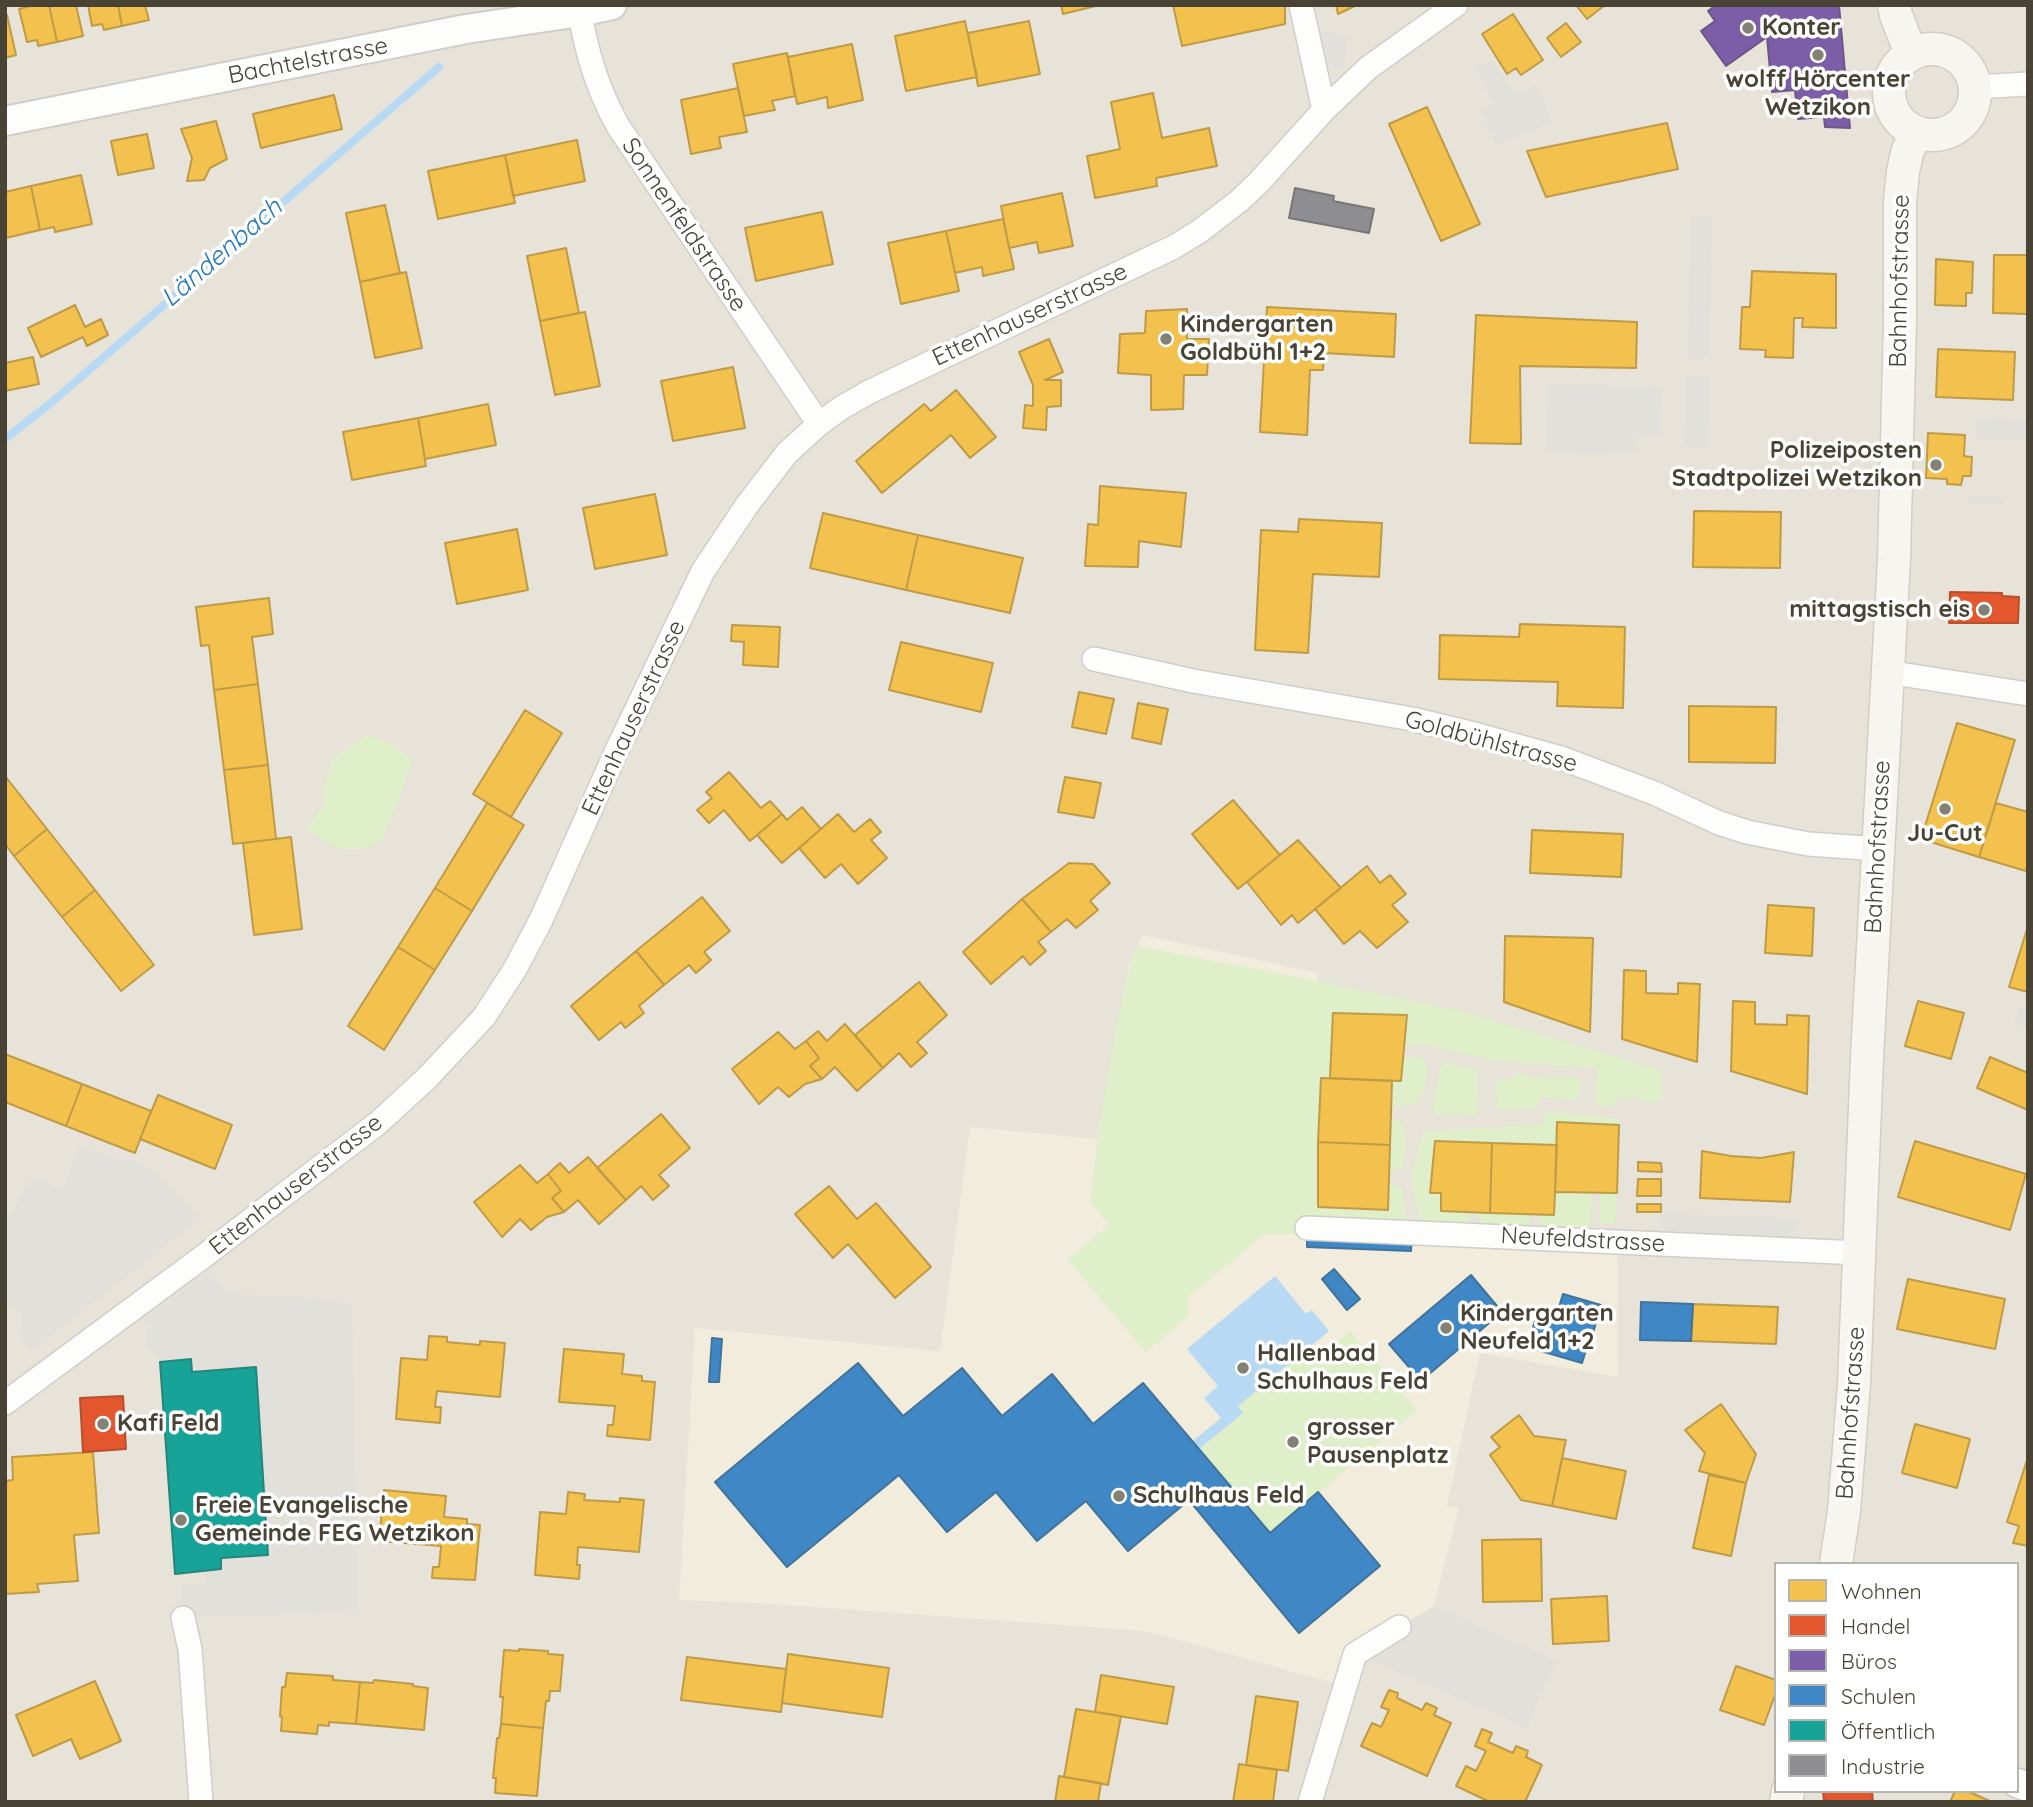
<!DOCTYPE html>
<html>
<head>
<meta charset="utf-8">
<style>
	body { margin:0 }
	#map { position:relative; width:2033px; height:1807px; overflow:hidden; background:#f2f1eb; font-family:Quicksand,sans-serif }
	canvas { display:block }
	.frame { position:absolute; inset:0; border:7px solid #494336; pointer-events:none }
	.legend { position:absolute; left:1774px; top:1562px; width:245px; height:231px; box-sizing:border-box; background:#fff; border:2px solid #b6b4af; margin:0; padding:9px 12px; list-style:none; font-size:21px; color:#494336 }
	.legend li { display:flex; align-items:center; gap:14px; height:35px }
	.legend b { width:35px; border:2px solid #b6b4af }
</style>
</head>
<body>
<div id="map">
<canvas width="2033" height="1807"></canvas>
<div class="frame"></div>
<ul class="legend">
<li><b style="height:19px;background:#f2c14e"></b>Wohnen</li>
<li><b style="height:19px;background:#e4572e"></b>Handel</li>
<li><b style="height:19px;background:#7b5ea7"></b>Büros</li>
<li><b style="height:19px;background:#3f88c5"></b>Schulen</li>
<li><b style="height:19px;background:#17a398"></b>Öffentlich</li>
<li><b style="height:19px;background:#8d8d92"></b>Industrie</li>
</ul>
</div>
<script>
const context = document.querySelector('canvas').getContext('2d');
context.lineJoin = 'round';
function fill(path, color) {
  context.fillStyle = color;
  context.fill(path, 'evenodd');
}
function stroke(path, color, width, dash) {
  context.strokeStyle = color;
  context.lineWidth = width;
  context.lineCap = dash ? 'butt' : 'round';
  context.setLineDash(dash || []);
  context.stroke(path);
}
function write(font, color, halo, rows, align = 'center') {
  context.font = font + ' Quicksand,sans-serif';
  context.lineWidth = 7;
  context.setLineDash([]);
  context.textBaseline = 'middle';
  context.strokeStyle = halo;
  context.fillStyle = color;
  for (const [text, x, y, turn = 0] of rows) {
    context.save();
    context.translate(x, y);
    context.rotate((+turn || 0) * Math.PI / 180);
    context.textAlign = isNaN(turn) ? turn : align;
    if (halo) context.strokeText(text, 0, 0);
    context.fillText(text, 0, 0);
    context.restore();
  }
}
const residential = new Path2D(`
	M5 5H2028V1802H5ZM1776 1564H2017V1791H1776Z`);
const education = new Path2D(`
	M1143 935 1319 973 1269 1184 1306 1234 1617 1242 1618 1377 1480 1353 1447 1506 1459 1508 1434 1606 1556 1660 1527 1728 1355 1654 1345 1686 1146 1631 758 1603 679 1600 695 1328 940 1351 970 1127 1097 1139 1129 965Z`);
const green = new Path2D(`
	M366 734 390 744 412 759C409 770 387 835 381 840 371 849 352 851 339 848 328 846 318 834 306 830L326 801 322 793 332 760Z
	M1137 946 1317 981 1458 1010 1662 1070V1102H1642L1633 1096 1616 1099 1615 1104 1611 1108 1598 1106 1596 1102 1597 1068 1495 1061 1429 1046 1404 1045 1406 1015 1334 1013 1330 1078 1318 1142V1206L1388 1210 1389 1183 1402 1188 1407 1224 1306 1234H1265L1188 1297V1316L1146 1352 1068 1260 1109 1224 1090 1202C1097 1142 1105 1083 1117 1025 1123 998 1127 971 1137 946Z
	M1403 1056 1423 1059C1432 1072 1425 1094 1415 1105L1392 1107V1081H1401Z
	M1445 1063 1477 1069 1478 1114 1476 1115 1438 1114 1432 1111 1440 1069Z
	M1517 1074H1524L1532 1077 1577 1078 1581 1082 1579 1097 1575 1100 1542 1097 1539 1100 1537 1108 1534 1109 1497 1110 1496 1083 1500 1080 1513 1079Z
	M1545 1111 1619 1119V1125L1558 1122 1557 1145 1431 1193H1441L1470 1212V1220L1465 1227 1427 1225 1419 1218 1412 1186V1173L1423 1131 1543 1125Z
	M1391 1119 1402 1122 1406 1141 1403 1168 1390 1171Z
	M1555 1192 1592 1193 1591 1226 1585 1232 1541 1227 1538 1215H1554Z
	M1600 1193H1617L1615 1222 1613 1224H1600Z
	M1478 1212 1531 1214 1529 1227H1483L1479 1220Z
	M1350 1331 1417 1410 1270 1533 1199 1449 1243 1413 1238 1406 1312 1345 1321 1355Z`);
const parking = new Path2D(`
	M1319 30 1348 37 1344 68 1328 65Z
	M1493 61 1515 94 1537 85 1552 122 1496 145 1480 110 1496 102 1487 92 1475 66Z
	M1691 216H1712L1709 358H1688Z
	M1686 375 1710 376 1708 447 1684 446Z
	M1548 385 1661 388 1660 436 1636 435 1635 453 1546 451Z
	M1976 419 2028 421V440L1976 438Z
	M1969 496 2004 498 2003 505 1968 503Z
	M2020 1007 2028 1009V1029L2014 1024Z
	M80 1147 150 1168 201 1218 29 1353 20 1331 23 1312 5 1305V1224L32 1177 63 1190Z
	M1661 1212 1797 1220 1796 1238 1660 1230Z
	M210 1271 226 1292 352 1303 358 1610 183 1618 181 1585 206 1583 205 1571 221 1569V1558L268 1554 256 1368 192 1372 190 1359 160 1362 147 1345V1324L143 1320Z
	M1434 1606 1556 1660 1527 1728 1355 1654Z`);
const water = new Path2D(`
	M1275 1276 1306 1314 1312 1310 1329 1331 1238 1406 1243 1413 1199 1449 1193 1441 1221 1418 1204 1398 1218 1386 1187 1349Z`);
const homes = new Path2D(`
	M35 5H49L57 42 38 46 37 40 27 42 19 9Z
	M49 5H76L83 36 57 42Z
	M88 5H118L122 26 104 30 102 24 92 26Z
	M118 5H145L149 20 122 26Z
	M1061 5H1100L1063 14Z
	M1173 5H1285V24L1182 46Z
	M1336 5H1357L1338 14Z
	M1576 5H1605L1587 19Z
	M1513 14 1543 60 1521 75 1516 68 1507 74 1482 34Z
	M7 15 16 55 5 58V16Z
	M965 21 977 77 906 91 895 36Z
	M1029 21 1040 74 978 86 968 33Z
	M1566 23 1581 42 1561 57 1547 38Z
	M852 44 863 100 828 108 827 97 797 104 788 57Z
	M787 53 795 96 772 101 775 110 744 116 733 64Z
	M738 88 747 132 719 137 721 148 691 154 681 100Z
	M1153 93 1162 138 1209 128 1217 166 1156 178 1157 186 1095 198 1087 156 1120 149 1111 102Z
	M334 95 342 129 261 148 253 114Z
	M1427 107 1480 224 1441 241 1389 124Z
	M216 121 227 159 210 168 204 180 187 181 192 158 181 129Z
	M1667 123 1678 169 1546 197 1527 151Z
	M147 134 154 168 118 175 111 141Z
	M577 140 585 181 513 196 505 155Z
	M505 155 515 203 438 219 428 171Z
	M81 175 92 224 55 232 54 227 40 230 31 186Z
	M31 186 40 230 6 238 5 192Z
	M1062 193 1073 246 1039 253 1037 242 1009 248 1001 206Z
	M385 205 400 273 360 282 346 213Z
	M822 212 833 264 756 281 745 228Z
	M1003 219 1014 269 983 276 982 267 955 273 946 231Z
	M946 231 959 291 901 304 888 243Z
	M566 248 579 313 540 321 527 256Z
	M1994 255H2028V314L1993 313Z
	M1936 259 1973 262 1972 293H1966V306L1935 305Z
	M1752 271 1836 274V328L1802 327 1803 318H1794L1793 358 1765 357 1766 350 1740 349 1742 307H1750Z
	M406 272 422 348 375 358 360 282Z
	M75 305 85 327 101 319 108 335 87 346 83 337 41 357 28 328Z
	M1267 307 1396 314 1394 357 1324 353 1323 370H1310L1307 435 1260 432Z
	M1187 309V339H1209L1207 375H1184L1183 409 1151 410V375L1118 373 1120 334 1145 333 1146 311Z
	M585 312 600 386 555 395 540 321Z
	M1476 315 1637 322 1636 368 1520 366 1521 444 1470 443Z
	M1049 339 1063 372 1045 380H1061V406L1047 407 1046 430 1023 428 1025 405 1033 406V385L1019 352Z
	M1938 349 2015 352 2013 400 1936 397Z
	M33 357 39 384 5 391V363Z
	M733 367 745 428 673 441 661 381Z
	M956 390 996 437 970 458 951 435 882 493 856 461 924 404 931 411Z
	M488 404 496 445 425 459 418 418Z
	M418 418 426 466 352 480 343 432Z
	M1928 433 1965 435 1964 456 1972 457 1971 476H1963L1961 485 1947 484V479L1926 478Z
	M1100 486 1186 493 1181 547 1139 541 1138 567 1085 566 1088 524 1098 525Z
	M655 494 667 555 595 569 583 508Z
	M1694 511 1781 512 1780 568 1693 567Z
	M823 513 918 535 906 590 810 568Z
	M1299 519 1382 523 1379 577 1313 574 1308 653 1255 650 1261 530 1298 532Z
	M517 529 528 590 457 604 445 543Z
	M918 535 1023 558 1010 613 906 590Z
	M269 598 273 634 252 637 258 684 214 690 209 645 201 646 196 607Z
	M1520 624 1625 627 1623 708 1557 706 1558 682 1439 679 1440 635 1519 637Z
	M732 625 780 627 778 667 743 665 744 642 731 641Z
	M901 642 993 663 981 712 889 690Z
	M258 684 268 765 224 770 214 690Z
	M1079 692 1114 699 1106 734 1072 727Z
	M1138 703 1168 709 1161 744 1132 738Z
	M1689 706 1776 707 1775 763 1689 762Z
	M525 710 562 733 511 817 473 794Z
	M1957 723 2015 740 1979 857 1921 839Z
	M268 765 276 839 233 844 224 770Z
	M729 772 761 808 770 801 782 814 750 841 724 810 709 823 697 810 712 798 706 792Z
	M5 776 47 829 14 856 5 844Z
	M1065 777 1101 783 1094 818 1058 812Z
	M1233 800 1280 855 1238 889 1192 834Z
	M487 803 524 825 472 911 435 888Z
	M1996 803 2028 812V863L2026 871 1979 857Z
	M802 807 821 829 782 863 757 835 782 814 787 820Z
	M838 814 854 832 870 819 881 832 871 840 887 858 858 884 841 864 825 878 799 848Z
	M47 829 95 890 62 917 14 856Z
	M1532 830 1623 834 1621 877 1530 873Z
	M291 837 302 929 254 935 243 843Z
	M1298 840 1341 888 1298 923 1292 915 1281 925 1247 882Z
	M1069 863 1093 864 1110 883 1090 901 1098 910 1076 928 1067 919 1051 932 1022 899Z
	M1367 866 1380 883 1390 875 1406 894 1392 905 1408 922 1377 948 1360 931 1344 944 1315 909Z
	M435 888 472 911 435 970 398 947Z
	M95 890 154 965 121 991 62 917Z
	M702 897 730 931 704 952 711 960 696 973 689 965 664 985 636 951Z
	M1022 899 1051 932 1038 942 1046 951 1030 965 1023 956 991 984 963 952Z
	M1768 905 1814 908 1812 956 1765 953Z
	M2028 926V992L2009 987Z
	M1505 936 1593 938 1590 1032 1504 1002Z
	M398 947 435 970 384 1050 348 1026Z
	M636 951 664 985 639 1006 644 1013 625 1028 621 1022 599 1040 571 1006Z
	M1624 970 1646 971V993L1678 994V983L1700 984 1697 1062 1622 1039Z
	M919 982 947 1015 917 1042 927 1053 911 1067 899 1053 883 1068 855 1035Z
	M1733 1001 1755 1002V1024L1787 1025V1015L1809 1016 1807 1094 1731 1071Z
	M1918 1001 1964 1013 1951 1059 1905 1046Z
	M1333 1013 1407 1015 1401 1081 1330 1078Z
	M845 1024 883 1068 857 1091 835 1067 822 1079 810 1066 819 1058 806 1041 818 1031 827 1041Z
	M778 1032 795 1049 806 1041 819 1058 810 1066 822 1079 805 1084 789 1097 778 1087 759 1104 732 1069Z
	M5 1054 82 1084 66 1126 5 1102Z
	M1990 1057 2028 1073V1110L1977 1088Z
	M1321 1078 1392 1081 1390 1145 1318 1142Z
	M82 1084 151 1111 135 1153 66 1126Z
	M158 1095 232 1125 215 1169 140 1139Z
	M661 1114 690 1148 659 1175 669 1186 653 1200 641 1186 626 1200 597 1168Z
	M1557 1122 1619 1125 1617 1193 1555 1192Z
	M1435 1141 1492 1143 1490 1213 1441 1211V1193H1430Z
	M1915 1141 2026 1174 2010 1230 1898 1197Z
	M1318 1142 1390 1145 1388 1210 1318 1207Z
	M1492 1143 1557 1145 1554 1215 1490 1213Z
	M1702 1151 1731 1156 1761 1158 1794 1152 1790 1202 1700 1198Z
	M588 1157 626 1200 599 1224 578 1200 564 1212 552 1198 561 1191 548 1174 560 1163 569 1173Z
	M1638 1162 1661 1163 1662 1172 1638 1171Z
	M520 1165 537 1183 548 1174 561 1191 552 1198 564 1212 547 1217 531 1230 520 1219 502 1237 474 1202Z
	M1638 1179H1661V1196H1637Z
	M829 1186 857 1219 876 1203 931 1267 895 1298 848 1244 833 1258 795 1214Z
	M1637 1204H1661V1212H1637Z
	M1908 1279 2005 1299 1995 1349 1897 1329Z
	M1693 1304 1778 1307 1776 1344 1691 1341Z
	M429 1336 447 1337V1342L480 1345V1341L505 1343 500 1397 437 1391 435 1407H441L440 1423 396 1419 401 1358 427 1360Z
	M564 1349 624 1354 622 1374 642 1376V1381L655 1382 650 1440 607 1436 608 1425H613L615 1406 559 1402Z
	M1721 1404 1756 1454 1746 1483 1699 1471 1705 1453 1685 1430Z
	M1519 1415 1534 1436 1566 1440 1552 1506 1521 1500 1490 1455 1500 1447 1491 1437Z
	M1915 1424 1970 1439 1957 1488 1902 1473Z
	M93 1452 99 1533 74 1535 78 1581 37 1584 39 1592 5 1594V1481L13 1480 12 1457Z
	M2028 1457V1546L2013 1543 2019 1526 2007 1522Z
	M1562 1458 1626 1471 1616 1519 1552 1506Z
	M1709 1475 1746 1483 1731 1556 1693 1548Z
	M384 1490 446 1496 444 1517 467 1519V1524L480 1525 475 1580 432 1578 433 1567H439L441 1546 379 1541Z
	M568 1492 585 1494 584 1500 620 1502V1498L644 1500 639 1552 578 1547 577 1565H580L579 1579 535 1575 540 1512 566 1514Z
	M1541 1539 1542 1601 1483 1602 1482 1540Z
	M1607 1596 1609 1641 1553 1644 1551 1599Z
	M519 1649 548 1651V1654L563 1655 560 1691H550L549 1701H546L543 1728 501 1724 503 1697H500L504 1650 519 1651Z
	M788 1654 889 1668 882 1717 782 1703Z
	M687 1657 786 1669 781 1712 681 1700Z
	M1736 1666 1776 1680V1692L1764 1725 1720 1710Z
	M287 1673 333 1676V1680L360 1682 356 1724 329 1722V1726L318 1725 317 1734 281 1731 282 1717 280 1716 282 1687H285Z
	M1101 1675 1174 1687 1167 1724 1095 1712Z
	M374 1680 413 1684V1686L428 1688 424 1730 356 1724 360 1682 373 1683Z
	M95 1681 121 1741 80 1759 71 1739 33 1756 16 1715Z
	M1389 1690 1398 1693 1397 1698 1422 1710 1426 1703 1437 1708 1434 1715 1451 1723 1427 1776 1361 1746 1372 1723 1381 1727 1389 1710 1381 1707Z
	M1256 1696 1298 1702 1288 1771 1246 1765Z
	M1076 1709 1121 1716 1108 1785 1064 1777Z
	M501 1724 543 1728 537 1796 495 1793 496 1778H493L497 1738H499Z
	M1482 1729 1492 1733 1488 1742 1513 1753 1516 1746 1528 1751 1526 1757 1542 1765 1525 1802H1490L1456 1786 1466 1766 1476 1771 1486 1751 1475 1746Z
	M1239 1764 1277 1770 1273 1802H1233Z
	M1059 1776 1101 1783 1098 1802H1055Z
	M1955 1791H1967L1992 1802H1950Z`);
const shops = new Path2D(`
	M1950 592 2002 593V596L2019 597 2018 623H1949Z
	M123 1396 126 1449 83 1452 80 1398Z
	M1823 1791H1872L1873 1802H1824Z`);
const offices = new Path2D(`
	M1716 5H1839L1850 128 1825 127 1824 117 1798 119 1795 90 1772 92 1767 37 1726 66 1701 31 1715 21 1708 11Z`);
const schools = new Path2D(`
	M1307 1229 1412 1234 1411 1251 1307 1247Z
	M1334 1269 1360 1299 1347 1310 1322 1279Z
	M1471 1275 1502 1312 1421 1381 1389 1344Z
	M1563 1294 1601 1305 1588 1351 1586 1350 1582 1363 1527 1347 1536 1318 1554 1323Z
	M1641 1302 1693 1304 1691 1341 1640 1340Z
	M712 1338 722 1339 719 1382H709Z
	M858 1363 903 1416 962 1368 1002 1416 1052 1374 1093 1424 1143 1383 1270 1533 1318 1492 1380 1566 1299 1633 1189 1500 1128 1551 1086 1501 1037 1541 996 1492 947 1532 899 1475 787 1567 715 1482Z`);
const public = new Path2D(`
	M191 1359 192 1372 256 1367 268 1555 221 1558V1569L175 1574 160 1362Z`);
const industry = new Path2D(`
	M1295 188 1334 196 1333 201 1374 209 1369 233 1289 218Z`);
const stream = new Path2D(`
	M5 439 52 402 439 67`);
const minor = new Path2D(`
	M1301 5 1324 110
	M580 12C586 52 598 90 618 126L819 424
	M1975 87 2028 84
	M1094 659 1193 681 1412 719 1478 735 1561 758 1654 793 1719 823 1747 832 1808 844 1879 849
	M1887 672 2028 694
	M1307 1228 1860 1253
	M5 1403 200 1259 378 1123 427 1078 484 1017 515 969 541 920 617 750 703 571 747 505 787 453 819 424 841 408 869 392 1174 247 1200 231 1239 201 1259 182 1324 110 1368 68 1456 5
	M183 1618 190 1649 201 1802
	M1310 1802 1355 1654 1399 1627`);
const tertiary = new Path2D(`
	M5 121 466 29 580 12 612 5
	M2017 1783 2028 1787`);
const secondary = new Path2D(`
	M1894 5 1896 15 1911 54
	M1889 92a43 43 0 1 1 86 0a43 43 0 1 1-86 0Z
	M1836 1564 1844 1511 1854 1384 1867 1057 1894 559 1900 322V201L1903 172 1907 153 1916 132
	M1786 1802 1788 1791`);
const markers = [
	[1748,28,7,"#848075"],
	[1818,55,7,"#848075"],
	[1166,339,7,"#848075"],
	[1936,465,7,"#848075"],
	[1984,610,7,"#848075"],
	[1945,809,7,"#848075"],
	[1446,1328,7,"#848075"],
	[1243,1368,7,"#848075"],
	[103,1424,7,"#848075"],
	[1293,1442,7,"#848075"],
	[1119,1496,7,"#848075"],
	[181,1520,7,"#848075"]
];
const poiNames = [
	["Konter",1762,28],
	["wolff Hörcenter",1818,80,"center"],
	["Wetzikon",1818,108,"center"],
	["Kindergarten",1180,325],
	["Goldbühl 1+2",1180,353],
	["Polizeiposten",1922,451,"right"],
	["Stadtpolizei Wetzikon",1922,479,"right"],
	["mittagstisch eis",1970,610,"right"],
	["Ju-Cut",1945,834,"center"],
	["Kindergarten",1460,1314],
	["Neufeld 1+2",1460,1342],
	["Hallenbad",1257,1354],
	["Schulhaus Feld",1257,1382],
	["Kafi Feld",117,1424],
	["grosser",1307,1428],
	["Pausenplatz",1307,1456],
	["Schulhaus Feld",1133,1496],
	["Freie Evangelische",195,1506],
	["Gemeinde FEG Wetzikon",195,1534]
];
const streetNames = [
	["Bachtelstrasse",308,61,-11],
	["Sonnenfeldstrasse",684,225,56],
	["Bahnhofstrasse",1900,281,-89],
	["Ettenhauserstrasse",1030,315,-25],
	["Ettenhauserstrasse",634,718,-65],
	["Goldbühlstrasse",1491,742,15],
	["Bahnhofstrasse",1878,847,-87],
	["Ettenhauserstrasse",296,1185,-38],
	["Neufeldstrasse",1583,1240,3],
	["Bahnhofstrasse",1851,1413,-86]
];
const waterNames = [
	["Ländenbach",222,253,-41]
];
fill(residential, '#e7e3d8');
fill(education, '#f1ecdc');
fill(green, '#deefc9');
fill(parking, '#e1e0da');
fill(water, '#b8d9f3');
fill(homes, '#f2c14e');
stroke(homes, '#bf9b47', 2);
fill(shops, '#e4572e');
stroke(shops, '#b65130', 2);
fill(offices, '#7b5ea7');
stroke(offices, '#6c5685', 2);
fill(schools, '#3f88c5');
stroke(schools, '#42739a', 2);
fill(public, '#17a398');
stroke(public, '#26867b', 2);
fill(industry, '#8d8d92');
stroke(industry, '#797776', 2);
stroke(stream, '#b8d9f3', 8);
stroke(minor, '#d0cec8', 26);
stroke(tertiary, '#d0cec8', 32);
stroke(secondary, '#d2cec1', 35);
stroke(minor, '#fdfdfc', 23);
stroke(tertiary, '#fdfdfc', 28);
stroke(secondary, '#f7f5ef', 32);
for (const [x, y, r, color] of markers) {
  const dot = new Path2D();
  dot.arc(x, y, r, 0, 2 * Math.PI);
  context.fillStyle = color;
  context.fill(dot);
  stroke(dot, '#fff', 2.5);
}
write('bold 24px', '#494336', '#fff', poiNames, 'left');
write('24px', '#494336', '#fff', streetNames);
write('italic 26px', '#2477c0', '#fff', waterNames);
</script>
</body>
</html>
